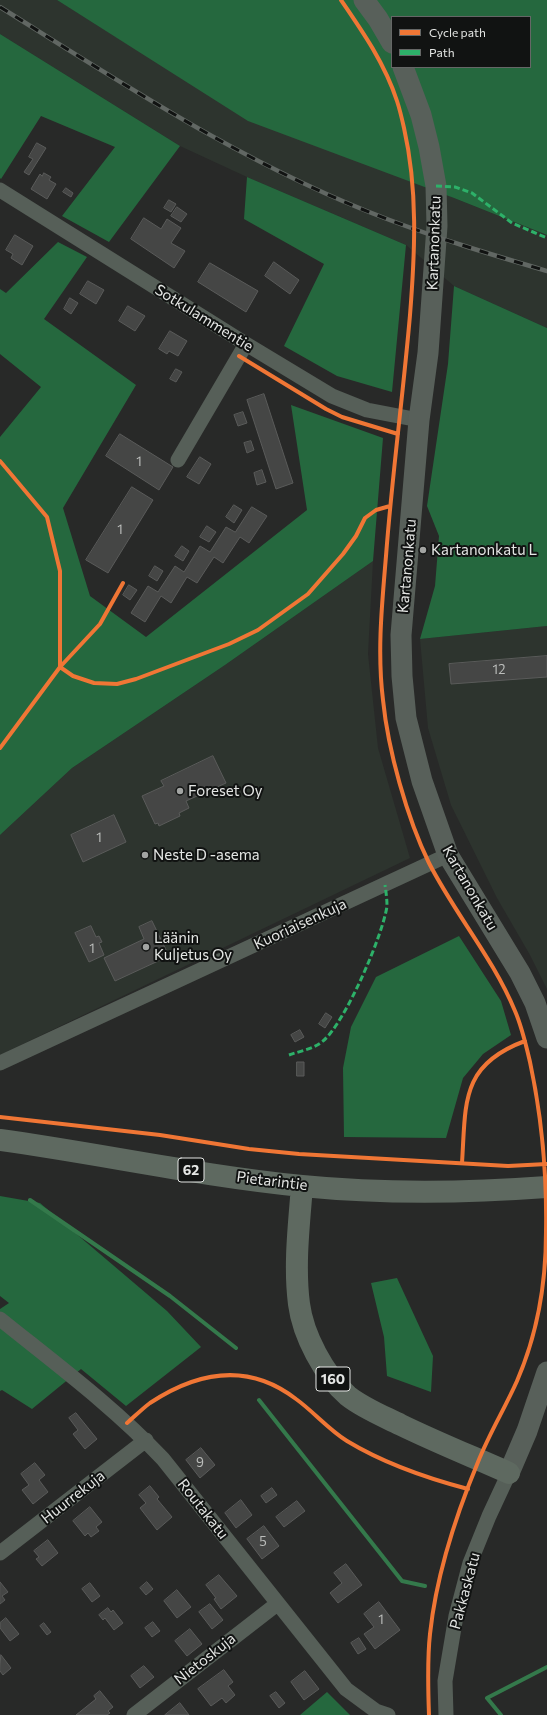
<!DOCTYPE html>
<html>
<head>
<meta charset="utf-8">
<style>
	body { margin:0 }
	#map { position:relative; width:547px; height:1715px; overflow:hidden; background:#282928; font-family:Commissioner,sans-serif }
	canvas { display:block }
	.legend { position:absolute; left:391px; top:16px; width:140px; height:52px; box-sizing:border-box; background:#111312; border:1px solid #656766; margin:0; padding:5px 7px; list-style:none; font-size:12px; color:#e4e6e4 }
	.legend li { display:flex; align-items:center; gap:8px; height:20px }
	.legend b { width:20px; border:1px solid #656766 }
</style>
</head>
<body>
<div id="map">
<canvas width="547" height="1715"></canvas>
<ul class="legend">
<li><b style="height:5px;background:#f07635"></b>Cycle path</li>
<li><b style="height:5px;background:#2db169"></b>Path</li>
</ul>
</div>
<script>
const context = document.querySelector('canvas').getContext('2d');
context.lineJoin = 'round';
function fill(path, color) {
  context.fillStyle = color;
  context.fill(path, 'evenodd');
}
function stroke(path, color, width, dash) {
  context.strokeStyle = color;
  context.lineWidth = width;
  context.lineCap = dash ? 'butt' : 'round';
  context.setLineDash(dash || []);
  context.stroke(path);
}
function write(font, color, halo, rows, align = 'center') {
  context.font = font + ' Commissioner,sans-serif';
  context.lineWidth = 4;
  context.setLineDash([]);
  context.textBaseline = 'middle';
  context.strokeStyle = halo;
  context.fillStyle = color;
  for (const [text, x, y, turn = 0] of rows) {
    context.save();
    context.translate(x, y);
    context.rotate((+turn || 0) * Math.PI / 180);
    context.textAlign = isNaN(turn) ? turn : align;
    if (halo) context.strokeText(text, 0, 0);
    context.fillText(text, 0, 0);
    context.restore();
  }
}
const built = new Path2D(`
	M0 0H57L124 42 454 198 547 235V328L454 286 406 245 247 177 180 146 0 34Z
	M373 561 368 654 378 748 410 858 0 1055V835L72 768 225 665Z
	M547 626V989L530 955 497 898 451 805 428 728 420 639Z`);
const forest = new Path2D(`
	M57 0H547V235L454 198 248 121ZM392 17H530V67H392Z
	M0 34 180 146 109 242 62 216 115 147 41 116 1 179 0 178Z
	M247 177 406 245 392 392 337 376 284 346 324 264 244 219Z
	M58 242 87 257 44 319 136 385 63 508 90 596 146 637 307 510 291 405 383 438 373 561 225 665 72 768 0 835V437L41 387 0 354V289L6 293Z
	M454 286 547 328V626L420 639 435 586 439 536 427 506 448 364Z
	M459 936 501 1001 511 1035 483 1054 463 1078 446 1138 344 1137 343 1068 351 1027 376 977Z
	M0 1196 40 1203 167 1311 201 1347 126 1406 81 1369 32 1409 2 1390 0 1391V1309L9 1303 0 1296Z
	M397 1278 433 1356 431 1392 387 1376 384 1337 371 1283Z
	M327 1692 350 1715H300Z`);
const stream = new Path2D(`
	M30 1200 170 1296 236 1348
	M259 1400 402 1581 425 1586
	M501 1715 487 1698 547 1667`);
const building = new Path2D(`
	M37 143 46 148 29 175 24 172 33 159 29 157Z
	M44 173 51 177 49 180 56 184 47 199 31 189 40 174 42 176Z
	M66 188 73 193 71 197 63 192Z
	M169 200 176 204 171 212 164 208Z
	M177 207 187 214 181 222 171 216Z
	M144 218 161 229 167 219 181 228 171 243 185 251 174 268 131 239Z
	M15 235 33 246 22 265 11 258 13 254 6 250Z
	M274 262 299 280 290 294 265 276Z
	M210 263 258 291 246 312 198 282Z
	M88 281 104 290 96 304 80 294Z
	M70 298 78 303 71 314 64 309Z
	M128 306 145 316 135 331 119 321Z
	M170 331 187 341 178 356 169 351 167 354 159 349Z
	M176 369 182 372 176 382 170 379Z
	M264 394 293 483 276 489 247 400Z
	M243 412 247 423 238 426 234 415Z
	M120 434 173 467 159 490 106 456Z
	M251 441 254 450 247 453 244 443Z
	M200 457 211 464 199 484 187 477Z
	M262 470 266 482 257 485 254 473Z
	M132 487 153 500 108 573 86 560Z
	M234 505 242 510 234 523 226 517Z
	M252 507 267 516 249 543 240 537 223 563 214 557 197 583 187 577 171 603 161 596 145 622 131 613 148 586 158 592 175 566 184 572 200 546 210 552 226 527 235 532Z
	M207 526 216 532 209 542 200 537Z
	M182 546 189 551 183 561 175 556Z
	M155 566 163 571 157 581 149 576Z
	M129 585 137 590 130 600 123 595Z
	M547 656V677L451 684 449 664Z
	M213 756 226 783 186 801 189 808 179 813 180 816 159 826 158 823 155 824 142 796 164 786 161 781Z
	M114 815 126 842 83 862 71 835Z
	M152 921 169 956 115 981 104 958 144 939 139 927Z
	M91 926 96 937 99 936 102 942 99 943 104 955 89 962 75 933Z
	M326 1013 332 1017 325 1028 319 1024Z
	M300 1030 304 1037 295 1042 291 1035Z
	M297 1062H304V1076H297Z
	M76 1413 97 1439 85 1449 73 1434 78 1430 69 1418Z
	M201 1448 215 1465 200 1478 186 1460Z
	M35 1463 45 1475 39 1480 48 1492 33 1504 22 1490 29 1485 21 1474Z
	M150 1486 159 1497 157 1499 172 1517 157 1530 140 1508 146 1503 139 1495Z
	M272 1488 277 1495 266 1503 261 1496Z
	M241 1500 252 1515 236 1528 225 1513Z
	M297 1501 305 1511 284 1527 276 1517Z
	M90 1507 102 1522 96 1527 99 1531 91 1537 88 1533 85 1536 73 1521Z
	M264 1526 279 1546 262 1559 247 1539Z
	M48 1540 58 1553 42 1566 36 1559 39 1557 34 1551Z
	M346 1564 362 1585 338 1603 330 1593 342 1583 334 1573Z
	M219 1575 237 1596 221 1609 214 1599 216 1598 206 1585Z
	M0 1582 8 1592 2 1596 5 1600 0 1604Z
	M147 1582 153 1589 146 1595 140 1588Z
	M90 1583 100 1596 92 1602 82 1589Z
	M177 1590 191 1607 177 1618 164 1601Z
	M379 1602 400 1630 375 1649 364 1634 374 1627 364 1614Z
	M210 1604 223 1620 212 1629 199 1612Z
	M108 1608 111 1612 113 1610 123 1623 114 1630 105 1618 103 1620 99 1615Z
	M6 1618 19 1634 10 1641 0 1628V1623Z
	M153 1622 160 1631 152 1637 145 1628Z
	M44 1623 51 1632 47 1635 40 1626Z
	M190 1629 202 1644 187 1656 175 1641Z
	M359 1638 366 1649 358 1654 351 1643Z
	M1 1655 11 1668 3 1675 0 1671Z
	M144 1666 154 1677 140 1688 131 1676Z
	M224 1670 233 1682 228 1686 235 1695 226 1703 222 1698 211 1706 198 1689Z
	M305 1671 319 1689 304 1700 291 1682Z
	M100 1691 113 1707 108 1711 110 1713 107 1715H76L96 1699 94 1696Z
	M276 1692 285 1703 279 1708 270 1696Z
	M180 1703 189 1715H165Z`);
const street = new Path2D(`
	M0 190 246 344 332 396 367 410 419 420
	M178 460 246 344
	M0 1063 448 855
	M0 1319C56 1364 114 1407 163 1459L346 1689 376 1711 388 1715
	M0 1553 146 1440
	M134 1715 277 1604
	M446 1715 445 1681 456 1616 470 1563 489 1516 509 1473`);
const secondary = new Path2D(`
	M364 0 378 19 392 43
	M403 67 421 115 429 147 436 186 437 226 428 353 419 420 401 635 402 676 406 718 422 781 448 855 520 973 535 1003 547 1038
	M509 1473 527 1431 547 1372`);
const primary = new Path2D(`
	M0 1140C101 1154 201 1176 302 1186 383 1194 466 1193 547 1187
	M302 1186C299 1225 294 1265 299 1304 303 1335 324 1375 348 1396 363 1408 383 1416 401 1425 436 1442 473 1457 509 1473`);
const rail = new Path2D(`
	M0 7C125 85 249 167 387 219 439 239 493 255 547 271`);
const quiet = new Path2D(`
	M436 186 455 187 472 193 512 223 547 238
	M289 1055C300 1051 314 1049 323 1041 345 1023 383 935 387 906 387 899 386 892 385 885`);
const cycleway = new Path2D(`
	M341 0C363 32 385 64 397 101 400 110 402 119 404 128 418 190 415 252 410 315 403 396 392 476 386 556 382 604 377 652 383 700 388 750 407 818 429 863 455 914 493 958 515 1011 522 1027 526 1045 530 1062 542 1118 547 1176 546 1232 546 1282 537 1335 517 1381 505 1408 489 1434 478 1462 456 1515 436 1577 430 1634 427 1661 428 1688 429 1715
	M239 356 326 409 342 417 398 434
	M0 461 47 517 60 571V667L73 676 94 683 117 684 136 679 229 644 258 630 308 594 343 554 356 536 365 518 376 510 390 506
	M0 748 60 667 100 624 123 583
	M0 1117 160 1135 249 1149 299 1154 508 1166 547 1164
	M462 1163C466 1103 460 1065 525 1041
	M127 1423C134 1417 142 1409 150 1403 197 1372 248 1362 296 1399 314 1412 328 1429 347 1441 385 1464 426 1478 468 1489`);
const markers = [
	[423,550,4,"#a2a4a2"],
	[180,791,4,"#a2a4a2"],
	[145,855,4,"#a2a4a2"],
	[146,947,4,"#a2a4a2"]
];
const numberNames = [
	["1",139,462],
	["1",120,530],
	["12",499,670],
	["1",99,838],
	["1",92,949],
	["9",200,1463],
	["5",263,1542],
	["1",381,1620]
];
const shields = [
	[191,1170,26],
	[333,1379,34]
];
const shieldNames = [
	["62",191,1170],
	["160",333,1379]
];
const streetNames = [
	["Kartanonkatu",434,243,-88],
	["Sotkulammentie",204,318,32],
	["Kartanonkatu",407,566,-85],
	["Kartanonkatu",470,888,60],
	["Kuoriaisenkuja",300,924,-25],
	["Pietarintie",272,1181,7],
	["Huurrekuja",73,1497,-38],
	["Routakatu",203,1509,52],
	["Pakkaskatu",465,1591,-75],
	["Nietoskuja",205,1659,-38]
];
const poiNames = [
	["Kartanonkatu L",431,550],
	["Foreset Oy",188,791],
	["Neste D -asema",153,855],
	["Läänin",154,938],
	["Kuljetus Oy",154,955]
];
fill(built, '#2d342e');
fill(forest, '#25683e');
stroke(stream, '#34794b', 4);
fill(building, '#454645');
stroke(building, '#5a5b5a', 1);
stroke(street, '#565f58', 15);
stroke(secondary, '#58605a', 21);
stroke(primary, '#5e6960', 22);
stroke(rail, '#616763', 4.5);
stroke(rail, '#111312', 3, [9]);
stroke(quiet, '#2db169', 3, [6, 3]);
stroke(cycleway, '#f07635', 4);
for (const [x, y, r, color] of markers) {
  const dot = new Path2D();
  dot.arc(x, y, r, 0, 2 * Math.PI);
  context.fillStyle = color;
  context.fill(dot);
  stroke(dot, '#111312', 1.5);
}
write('13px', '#bcbebc', null, numberNames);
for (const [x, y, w] of shields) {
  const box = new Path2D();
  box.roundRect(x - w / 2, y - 12, w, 24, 3);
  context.fillStyle = '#111312';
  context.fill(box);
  stroke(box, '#e4e6e4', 1);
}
write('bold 14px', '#e4e6e4', null, shieldNames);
write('15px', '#e4e6e4', '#111312', streetNames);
write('15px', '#e4e6e4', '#111312', poiNames, 'left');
</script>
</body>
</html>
